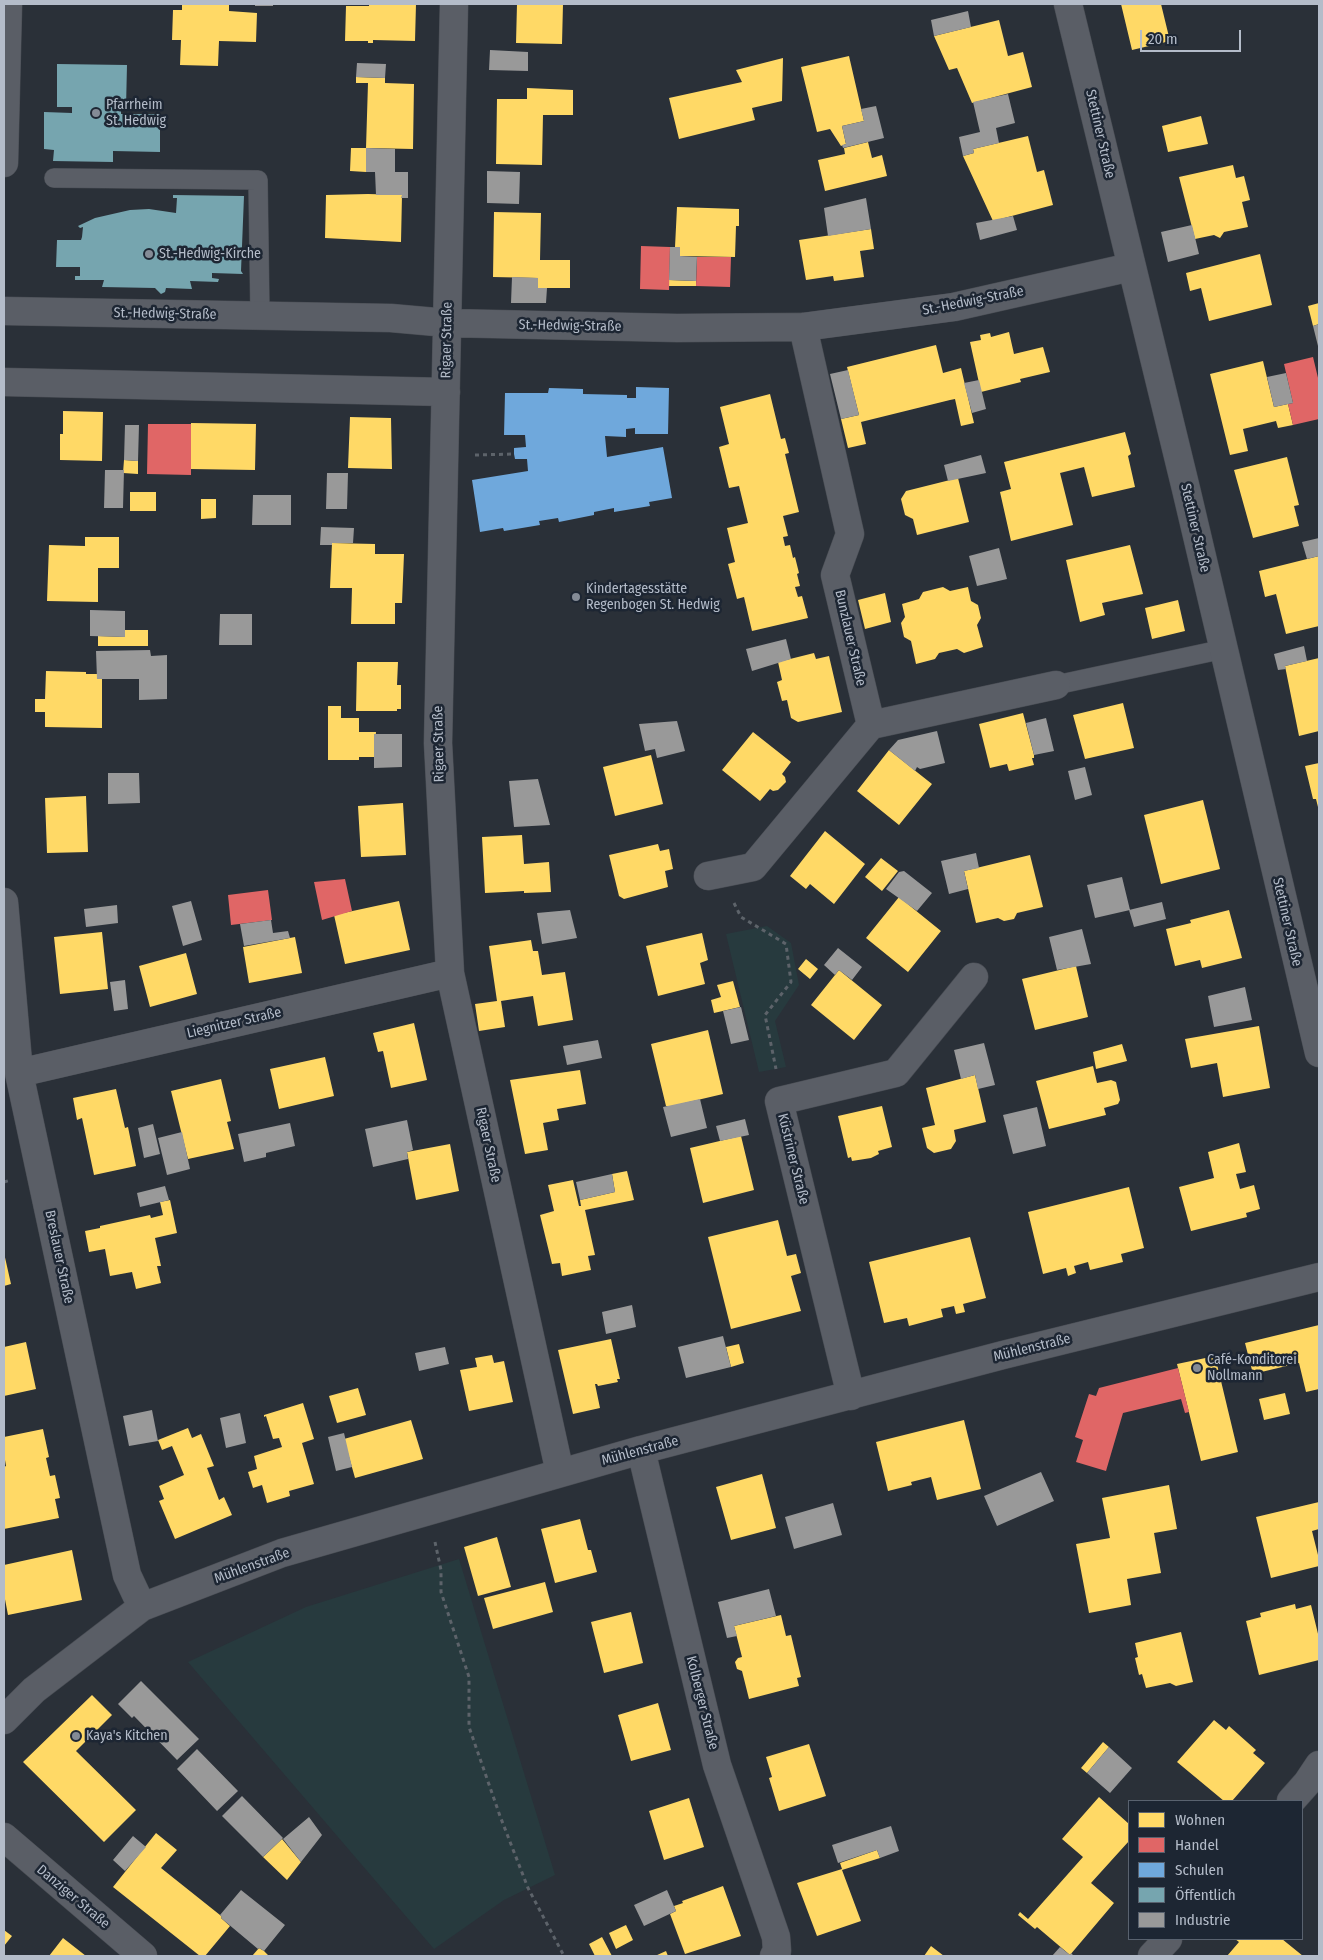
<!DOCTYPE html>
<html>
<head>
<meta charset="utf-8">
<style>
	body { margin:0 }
	#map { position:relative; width:1323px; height:1960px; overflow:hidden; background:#2a3038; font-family:"Fira Sans Condensed",sans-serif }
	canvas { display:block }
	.frame { position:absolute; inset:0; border:5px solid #b4bcc9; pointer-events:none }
	.legend { position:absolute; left:1128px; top:1800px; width:175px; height:140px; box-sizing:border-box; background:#1d2633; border:1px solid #59626f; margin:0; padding:6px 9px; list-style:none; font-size:15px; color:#b4bcc9 }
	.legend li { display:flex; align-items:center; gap:10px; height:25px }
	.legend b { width:25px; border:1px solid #59626f }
	.scale { position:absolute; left:1140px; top:30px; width:101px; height:22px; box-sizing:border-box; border:2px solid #b4bcc9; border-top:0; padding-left:6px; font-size:15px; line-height:18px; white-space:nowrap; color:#b4bcc9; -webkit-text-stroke:4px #1d2633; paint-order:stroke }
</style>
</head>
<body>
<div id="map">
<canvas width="1323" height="1960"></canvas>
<div class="frame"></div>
<ul class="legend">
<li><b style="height:14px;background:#ffd966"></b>Wohnen</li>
<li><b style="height:14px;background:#e06666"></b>Handel</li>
<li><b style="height:14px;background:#6fa8dc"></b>Schulen</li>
<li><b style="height:14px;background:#76a5af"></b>Öffentlich</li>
<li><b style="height:14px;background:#999"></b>Industrie</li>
</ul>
<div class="scale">20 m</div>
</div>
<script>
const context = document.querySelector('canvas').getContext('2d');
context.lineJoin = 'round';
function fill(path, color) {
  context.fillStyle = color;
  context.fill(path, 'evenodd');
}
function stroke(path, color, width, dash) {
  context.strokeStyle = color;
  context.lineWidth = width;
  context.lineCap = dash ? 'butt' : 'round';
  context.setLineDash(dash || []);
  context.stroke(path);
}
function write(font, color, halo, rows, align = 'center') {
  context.font = font + ' "Fira Sans Condensed",sans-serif';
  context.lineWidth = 5;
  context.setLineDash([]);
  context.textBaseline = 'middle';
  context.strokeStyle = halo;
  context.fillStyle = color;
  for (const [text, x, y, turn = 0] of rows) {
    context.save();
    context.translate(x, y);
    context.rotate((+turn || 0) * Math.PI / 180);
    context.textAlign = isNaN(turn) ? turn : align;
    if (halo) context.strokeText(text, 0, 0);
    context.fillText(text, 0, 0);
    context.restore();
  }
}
const green = new Path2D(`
	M767 926 791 943 799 985 775 1021 786 1067 759 1072 726 934Z
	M459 1559 555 1875 504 1900 434 1949 188 1662 306 1607Z`);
const homes = new Path2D(`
	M182 4H229V11L257 13 256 42 219 41 218 66 180 65 181 40H172L173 10H182Z
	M369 4H416L415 41 373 40V43H368V41H345L346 6H369Z
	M517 4H563L562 44 516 43Z
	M1121 4H1161L1170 41 1132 50Z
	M999 20 1008 56 1023 52 1032 87 972 103 957 68 949 70 934 36Z
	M849 56 864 121 842 126 846 144 841 146 830 129 817 132 801 67Z
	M783 58 782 101 752 108 755 120 679 139 669 98 742 82 736 70Z
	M356 77 385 78V83L414 84 413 149 366 148V172L350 171 351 148H366L368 83H356Z
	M527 88 573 90V115H543L542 165 496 164 497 99H527Z
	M1201 116 1208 144 1168 152 1162 126Z
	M1028 136 1037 172 1044 170 1053 205 993 221 963 156 974 153 973 149Z
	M868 142 872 158 882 155 887 176 825 191 818 160 845 154 844 148Z
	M1233 165 1236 178 1244 176 1250 200 1242 202 1248 227 1224 232 1220 238 1214 235 1195 239 1179 177Z
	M368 194 402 195 401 242 325 238 326 195Z
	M677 207 739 209V226H736L735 257 680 256V247H675Z
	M494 212 541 213 540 260H570V288H538V278L493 277Z
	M871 229 874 249 860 251 864 277 834 281 833 276 806 280 799 240Z
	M1260 254 1272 305 1209 321 1201 288 1190 291 1186 273Z
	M669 280 696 281V286H669Z
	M1319 303V324L1313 326 1308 306Z
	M1009 332 1014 354 1043 347 1050 372 1020 379 1021 382 981 392 970 342 981 340 980 335 990 333 991 337Z
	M936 345 943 373 961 368 974 423 961 426 955 399 950 400 861 422 866 444 848 448 841 419 859 415 847 367Z
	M1263 361 1274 407 1288 404 1293 425 1278 428 1276 421 1243 429 1248 451 1230 455 1210 374Z
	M770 394 781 439 785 438 789 453 785 454 799 512 783 516 788 536 783 537 785 546 790 545 793 558 795 557 799 573 797 574 800 586 795 587 798 597 802 596 808 618 752 631 744 597 737 599 728 564 735 562 727 528 748 523 739 486 729 488 719 447 729 444 720 407Z
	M63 411 103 412 102 461 60 460V434H63Z
	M350 417 391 418 392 469 348 468Z
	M191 423 256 424 255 470 190 469Z
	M1125 432 1131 454 1128 456 1135 487 1092 497 1084 467 1060 473 1073 525 1011 541 1000 492 1011 489 1004 462Z
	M1287 457 1299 505 1294 506 1299 526 1253 538 1234 470Z
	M124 460 138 461V474L123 473Z
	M958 478 969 522 917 535 913 519 905 515 901 499 906 491Z
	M130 492H156V511H130Z
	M201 499H216V518L201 519Z
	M85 537H119V568H98V602L47 601 49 545 85 546Z
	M332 543 375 544V554H404L402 603H395V624H351L352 588H330Z
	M1130 545 1143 594 1102 603 1105 615 1080 622 1066 560Z
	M1319 556V626L1286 634 1276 594 1265 597 1259 571Z
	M943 587 950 591 968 587 971 601 978 605 981 618 977 625 983 647 964 653 957 649 939 653 935 659 916 664 911 641 904 637 901 623 905 617 902 604 919 599 923 592Z
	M885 593 891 622 865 629 858 600Z
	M1178 600 1185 631 1152 639 1145 608Z
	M125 630H148V646H98V636L125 637Z
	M814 653 816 659 829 656 842 712 798 722 791 718 787 700 782 701 777 682 782 680 778 662Z
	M1319 658V731L1299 736 1285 666Z
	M357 662H398L397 685H401V709H397V711H356Z
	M46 671 86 672V674H97V679H102V728L45 727V712H35V699H45Z
	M1123 703 1134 748 1085 759 1073 715Z
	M328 706H341V718H359V732H376L374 757H359V760H328Z
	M1023 713 1034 755V758H1032L1034 765 1009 771 1007 764 990 768 979 724Z
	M753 732 791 762 782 774 785 777 786 782 778 790 773 791 770 789 760 801 722 770Z
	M889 750 932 784 899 825 857 791Z
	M651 755 663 804 615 816 603 767Z
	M1319 763V811L1316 799H1313L1305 766Z
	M86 796 88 852 47 853 45 798Z
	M1203 800 1220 869 1161 884 1144 815Z
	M403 803 406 855 361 857 358 806Z
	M825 831 865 864 834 904 810 884 806 889 790 876Z
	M522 835 524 864 549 862 551 892 524 893V891L485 893 482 837Z
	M658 844 660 851 669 849 673 869 665 871 668 887 624 899 619 896 609 855Z
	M1030 855 1043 907 1017 913 1014 919 1004 921 998 918 976 923 964 871Z
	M881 858 898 871 882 891 865 877Z
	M899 897 941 931 908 972 866 938Z
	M399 901 410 950 345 964 334 915Z
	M1229 910 1242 958 1202 968 1200 960 1175 966 1166 929 1191 923 1190 920Z
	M102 932 108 989 60 994 54 937Z
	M702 933 708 960 700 963 705 984 658 996 646 946Z
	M295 937 302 973 249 983 243 947Z
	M531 940 533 951H538L542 975 565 972 573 1020 538 1026 533 996 501 1001 505 1027 479 1031 475 1004 497 1001 489 946Z
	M186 953 197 994 150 1007 139 966Z
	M806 959 818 969 810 979 798 969Z
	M1076 966 1088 1017 1035 1030 1022 979Z
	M839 970 882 1005 854 1040 811 1005Z
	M733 981 740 1007 714 1013 711 1000 721 997 717 985Z
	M414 1023 427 1080 391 1088 383 1051 378 1052 373 1033Z
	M1259 1026 1270 1088 1223 1097 1217 1063 1191 1068 1185 1039Z
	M708 1030 723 1094 672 1106H666L651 1044Z
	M1122 1044 1127 1061 1096 1069 1093 1052Z
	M325 1057 334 1096 279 1109 270 1069Z
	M1093 1066 1097 1083 1111 1080 1116 1082 1120 1100 1118 1104 1104 1108 1106 1115 1049 1129 1036 1081Z
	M580 1070 586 1104 557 1109 559 1120 543 1123 548 1150 525 1154 510 1080Z
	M975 1075 986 1122 954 1130 956 1141 951 1149 934 1153 927 1148 922 1128 935 1125 926 1088Z
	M221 1079 231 1121 227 1122 234 1149 188 1159 171 1091Z
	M116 1089 125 1128 128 1127 136 1166 94 1175 82 1118 77 1120 73 1098Z
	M882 1106 892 1147 878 1151 879 1154 871 1158 852 1161 851 1157 848 1158 838 1116Z
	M741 1136 754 1190 703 1203 690 1148Z
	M1239 1143 1246 1172 1236 1174 1240 1189 1254 1185 1260 1209 1246 1213 1247 1217 1191 1231 1179 1187 1214 1178 1208 1152Z
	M450 1144 459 1191 416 1200 407 1152Z
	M627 1171 634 1200 585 1210 595 1255 588 1256 591 1270 562 1276 560 1263 552 1264 540 1215 554 1211 548 1185 573 1180 579 1206H581L580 1200 615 1192 612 1174Z
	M1129 1187 1144 1248 1121 1254 1123 1262 1090 1270 1088 1262 1074 1266 1076 1273 1068 1276 1066 1268 1043 1274 1028 1212Z
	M170 1200 177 1233 155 1238 161 1266H157L161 1283 136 1289 132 1272 110 1276 105 1249 89 1252 85 1231 100 1228V1226L150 1215 151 1218 163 1215 160 1202Z
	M778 1220 787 1256 796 1254 801 1273 791 1276 801 1311 731 1329 708 1237Z
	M970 1237 986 1298 963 1304 965 1312 956 1314 954 1306 941 1309 943 1317 909 1326 907 1318 884 1323 869 1262Z
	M4 1253 11 1284 4 1286Z
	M1319 1325V1389L1306 1392 1299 1363 1253 1374 1245 1343Z
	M611 1339 620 1379H617L618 1382 598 1386 597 1384H595L600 1408 573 1414 558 1350Z
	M26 1342 36 1389 4 1396V1347Z
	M739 1344 744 1363 731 1367 726 1347Z
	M492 1355 494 1363 504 1361 513 1402 469 1411 460 1370 477 1367 475 1358Z
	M1215 1356 1238 1452 1201 1461 1177 1364Z
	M358 1388 366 1415 337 1423 329 1396Z
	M1285 1393 1290 1414 1264 1420 1259 1399Z
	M303 1403 314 1439 302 1443 314 1484 289 1491 290 1496 267 1503 262 1485 253 1488 248 1472 257 1469 254 1456 282 1447 279 1438 273 1439 266 1416 264 1417V1415Z
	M411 1420 423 1459 355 1478 344 1439Z
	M964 1420 981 1489 937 1500 931 1477 911 1482 912 1485 888 1491 876 1442Z
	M188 1428 192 1438 201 1434 214 1466 207 1468 219 1500 224 1497 232 1515 175 1539 159 1501 164 1499 159 1486 184 1475 172 1446 162 1450 158 1440Z
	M43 1429 49 1457 46 1458 50 1476 55 1475 60 1498 55 1499 59 1518 4 1529V1467L6 1466 4 1454V1437Z
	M762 1474 776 1528 731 1540 716 1487Z
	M1169 1485 1177 1529 1154 1533 1161 1573 1127 1579 1131 1605 1089 1613 1076 1544 1110 1538 1102 1498Z
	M1319 1502V1529L1312 1531 1319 1559V1566L1271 1578 1256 1517Z
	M580 1519 588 1550H591L597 1572 555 1583 541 1529Z
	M497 1537 511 1587 478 1596 464 1547Z
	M72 1550 82 1600 8 1615 4 1594V1565Z
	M545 1582 553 1612 493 1629 484 1598Z
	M1295 1604 1296 1609 1311 1605 1319 1638V1660L1259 1675 1246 1621 1261 1617 1260 1613Z
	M631 1612 643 1663 604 1673 591 1622Z
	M781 1615 786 1636 791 1635 801 1677 797 1678 799 1686 749 1699 742 1671 737 1669 735 1662 738 1658 742 1657 734 1626Z
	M1181 1632 1193 1682 1176 1686 1170 1683 1146 1688 1142 1674 1139 1675 1135 1658 1138 1657 1135 1643Z
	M92 1695 112 1715 76 1751 136 1810 104 1842 23 1762Z
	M658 1703 671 1750 631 1761 618 1715Z
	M1214 1720 1226 1730 1229 1726 1256 1750 1253 1753 1265 1763 1232 1801H1224L1177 1762Z
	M1103 1742 1109 1747 1087 1773 1081 1768Z
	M809 1744 826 1796 779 1811 769 1778 772 1777 766 1757Z
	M1099 1797 1129 1824V1841L1091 1883 1114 1903 1070 1955 1037 1927 1035 1929 1018 1915 1020 1912 1028 1919 1083 1857 1062 1839Z
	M689 1798 704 1847 664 1860 649 1811Z
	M156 1833 177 1850 161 1868 220 1915 222 1917 221 1918 230 1926 205 1956H200L113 1887Z
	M282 1839 301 1862 287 1880 263 1857Z
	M877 1850 880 1858 842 1870 861 1921 817 1936 797 1883 842 1869 840 1863Z
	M723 1886 741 1936 685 1954 670 1914 676 1911 674 1906 683 1903 682 1901Z
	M626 1925 633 1940 616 1949 609 1933Z
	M4 1930 12 1936 4 1946Z
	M602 1937 612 1956H595L589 1944Z
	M63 1938 86 1956H49Z
	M1235 1939H1282L1303 1956H1227L1239 1942Z
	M931 1946 944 1956H924Z
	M259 1948 264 1951 269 1956H252Z
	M666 1951 668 1956H655Z`);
const shops = new Path2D(`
	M641 246 670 247 669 290 640 289Z
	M697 257H731L730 287 696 286Z
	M1313 357 1319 382V419L1293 425 1288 404 1293 403 1284 364Z
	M148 424H191V475L147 474Z
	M345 879 352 911 322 920 314 882Z
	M268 890 272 920 231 925 228 895Z
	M1178 1368 1189 1412 1185 1413 1181 1399 1123 1413 1106 1471 1076 1462 1083 1440 1075 1437 1089 1394 1096 1396 1099 1388Z`);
const schools = new Path2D(`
	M636 387 669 388 668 434H635V428L626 429V437L605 436 607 457 663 447 672 498 649 502 650 506 614 512V508L594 512V515L559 522 558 518 539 521 540 525 504 531 503 528 480 532 472 480 528 471 527 459H515L514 454V448L526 447 525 435H504L505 393H548L549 388 583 389V394L627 395V398H636Z`);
const public = new Path2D(`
	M57 64 127 65 126 108H121V114H160V152L113 151V162L53 161 54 150 44 149V112L72 113V107H57Z
	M173 195 244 196 241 271 243 274 212 273V278L219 279 218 282 190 281 192 289 166 288 165 292 161 294 155 288 102 287 104 280H75V276H80V267H56L57 240H81L82 237 83 227 80 228 78 226 95 218 130 210 149 209 176 213 177 198H173Z`);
const industry = new Path2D(`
	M255 4H273V6H255Z
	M968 11 971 27 934 36 931 20Z
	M490 50 528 52V71L489 70Z
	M357 63 386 64 385 78 356 77Z
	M1008 94 1015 123 996 128 999 143 973 149 974 153 963 156 959 137 980 132 973 102Z
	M876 106 884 138 843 148 842 145 846 144 842 126 864 121 861 109Z
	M366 148 395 149V172H408V198H401L402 195H376L375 172H366Z
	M487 171 520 172 519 204 487 203Z
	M866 198 871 229 828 236 824 208Z
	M1013 216 1017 230 980 240 976 223Z
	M1192 225 1199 254 1168 262 1161 232Z
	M670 247H680V256L697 257 696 281 669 280Z
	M512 277 538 278V288H547L546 303H511Z
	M1319 324V350L1313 326Z
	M848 370 859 415 841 419 830 374Z
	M1286 373 1293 403 1274 407 1267 377Z
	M979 380 986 409 972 413 964 383Z
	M125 425H139L138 461 124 460Z
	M981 455 986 473 948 481 944 465Z
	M105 470H124L123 508H104Z
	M327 473H348L347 509H326Z
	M253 495H291V525H252Z
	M321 527 354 528 353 543H332V545H320Z
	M1319 538V556L1307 559 1302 542Z
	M999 548 1007 579 977 586 969 556Z
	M90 610 125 611V637L90 636Z
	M220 614H252V645H219Z
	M786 639 791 659 752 671 746 649Z
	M1304 646 1307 661 1285 666 1286 669 1278 670 1274 654Z
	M150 650 151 656 167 655V699L139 700V679H97L96 651Z
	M1046 718 1054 751 1034 755 1026 723Z
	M677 721 685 751 657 758 655 749 645 751 639 724Z
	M937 731 945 763 920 769 917 767 915 771 889 750 898 740Z
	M374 734H402V767L374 768Z
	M1085 767 1092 795 1075 800 1068 771Z
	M108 773H139L140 803 108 804Z
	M538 779 550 825 514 827 509 781Z
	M976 853 979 868 964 871 968 889 949 894 941 861Z
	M904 871 932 893 917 911 886 889 899 872Z
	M1122 877 1130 910 1095 918 1087 885Z
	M191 901 202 940 183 946 172 906Z
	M1162 902 1166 919 1134 927 1129 910Z
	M117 905 118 923 86 927 84 909Z
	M570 910 577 938 542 944 537 913Z
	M271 920 273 933 288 931 290 938 244 946 240 924Z
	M1082 929 1091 964 1057 970 1049 937Z
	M838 948 862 967 852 980 839 970 835 975 824 965Z
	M125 980 128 1009 114 1011 110 982Z
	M1245 987 1252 1020 1214 1027 1208 996Z
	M741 1007 749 1040 731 1044 723 1011Z
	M598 1040 602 1058 567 1065 563 1046Z
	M984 1043 995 1085 978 1089 975 1075 961 1079 954 1050Z
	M700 1099 707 1128 671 1137 663 1107Z
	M1037 1107 1046 1146 1013 1154 1003 1115Z
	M745 1119 749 1135 720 1141 716 1126Z
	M407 1120 413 1150 407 1152 408 1159 373 1167 365 1129Z
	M290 1123 295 1146 266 1153V1157L244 1162 238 1134Z
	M153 1124 160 1154 144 1158 138 1128Z
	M182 1132 190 1169 167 1175 158 1138Z
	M612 1174 615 1192 580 1200 576 1182Z
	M165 1186 169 1200 140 1207 137 1193Z
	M632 1305 636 1327 606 1334 602 1312Z
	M723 1336 731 1367 686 1378 678 1347Z
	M445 1347 449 1364 419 1371 415 1353Z
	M152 1410 158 1441 129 1446 123 1416Z
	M240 1413 246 1443 226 1448 220 1418Z
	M344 1433 352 1467 336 1471 328 1437Z
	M1041 1472 1054 1501 997 1526 984 1496Z
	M833 1503 842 1535 794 1549 785 1517Z
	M769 1589 776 1616 734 1626 737 1636 727 1638 718 1602Z
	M141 1681 199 1739 177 1760 134 1716 132 1718 118 1704Z
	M1109 1747 1132 1768 1110 1793 1087 1773Z
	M197 1749 238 1791 217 1811 177 1769Z
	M242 1796 283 1838 263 1857 222 1816Z
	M309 1817 322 1835 301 1862 283 1839Z
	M891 1826 899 1851 880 1858 877 1850 838 1863 832 1845Z
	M133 1836 146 1847 125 1871 113 1860Z
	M241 1890 285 1925 264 1951 259 1948 258 1949 221 1918 222 1917 220 1915Z
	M667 1890 676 1911 644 1926 634 1905Z
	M1060 1947 1070 1955 1071 1953 1074 1956H1052Z`);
const path = new Path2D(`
	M475 455 514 454
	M734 903 741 917 786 944 791 982 765 1015 776 1069
	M4 1182 11 1180
	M435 1542 441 1570V1592L469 1677V1727L500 1816 528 1888 564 1956`);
const service = new Path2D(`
	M54 178 258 180 260 316
	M1056 685 1224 649`);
const minor = new Path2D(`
	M454 4 438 743 450 973 560 1473
	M1068 4 1186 489 1319 1053
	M4 163 8 4
	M4 311 391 318 447 323 677 328 803 327 954 307 1131 267
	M4 382 446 392
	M871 725 1056 685
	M708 876 753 867 871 725 835 575 850 534 803 327
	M4 902 19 1073 127 1575 142 1607
	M19 1073 450 973
	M851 1396 779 1101 896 1073 974 977
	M641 1450 717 1765 776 1937 777 1951 774 1956
	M4 1720 34 1690 142 1607 282 1553 641 1450 1003 1355 1319 1277
	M1291 1801 1307 1783 1319 1765
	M4 1837 143 1956
	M1152 1956 1168 1939`);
const markers = [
	[96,113,5,"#848b96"],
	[149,254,5,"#848b96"],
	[576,597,5,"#848b96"],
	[1197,1368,5,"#848b96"],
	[76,1736,5,"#848b96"]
];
const poiNames = [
	["Pfarrheim",106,105],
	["St. Hedwig",106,121],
	["St.-Hedwig-Kirche",159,254],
	["Kindertagesstätte",586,589],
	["Regenbogen St. Hedwig",586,605],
	["Café-Konditorei",1207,1360],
	["Nollmann",1207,1376],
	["Kaya's Kitchen",86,1736]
];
const streetNames = [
	["Stettiner Straße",1100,134,77],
	["St.-Hedwig-Straße",973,301,-11],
	["St.-Hedwig-Straße",165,314,1],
	["St.-Hedwig-Straße",570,326,1],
	["Rigaer Straße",447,340,-89],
	["Stettiner Straße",1195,528,77],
	["Bunzlauer Straße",850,638,77],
	["Rigaer Straße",439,744,-91],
	["Stettiner Straße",1287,922,77],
	["Liegnitzer Straße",234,1023,-13],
	["Rigaer Straße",488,1145,78],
	["Küstriner Straße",793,1159,76],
	["Breslauer Straße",59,1257,78],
	["Mühlenstraße",1032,1348,-14],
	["Mühlenstraße",640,1451,-15],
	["Mühlenstraße",252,1566,-20],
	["Kolberger Straße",702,1703,76],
	["Danziger Straße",73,1897,40]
];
fill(green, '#273a3e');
fill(homes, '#ffd966');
fill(shops, '#e06666');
fill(schools, '#6fa8dc');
fill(public, '#76a5af');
fill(industry, '#999');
stroke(service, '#484c53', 20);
stroke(minor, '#484c53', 29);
stroke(path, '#5d636a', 3, [4, 4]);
stroke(service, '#5a5e66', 19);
stroke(minor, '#5a5e66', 28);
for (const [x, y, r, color] of markers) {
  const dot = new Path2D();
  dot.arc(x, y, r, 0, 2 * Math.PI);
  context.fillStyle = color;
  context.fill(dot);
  stroke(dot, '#1d2633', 2);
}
write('14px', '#b4bcc9', '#1d2633', poiNames, 'left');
write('14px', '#b4bcc9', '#1d2633', streetNames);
</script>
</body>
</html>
